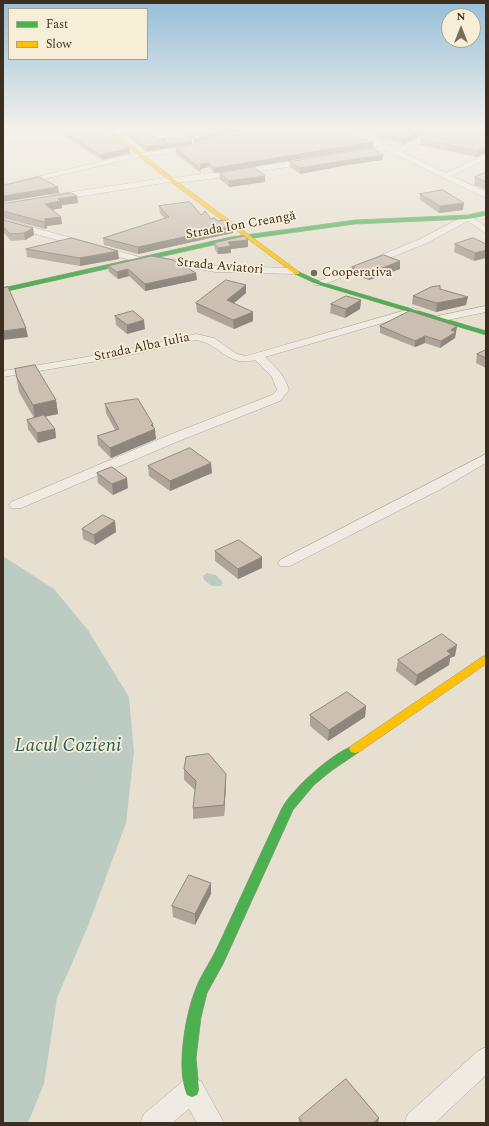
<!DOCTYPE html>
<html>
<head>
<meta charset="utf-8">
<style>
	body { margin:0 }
	#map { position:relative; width:489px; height:1126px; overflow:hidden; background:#e7e0d1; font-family:Spectral,serif }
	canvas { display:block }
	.frame { position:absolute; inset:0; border:4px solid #3d2e20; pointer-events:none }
	.legend { position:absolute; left:8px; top:8px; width:140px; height:52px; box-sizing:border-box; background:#f7eed8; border:1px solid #ada18e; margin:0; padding:5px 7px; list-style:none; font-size:12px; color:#3d2e20 }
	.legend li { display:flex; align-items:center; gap:8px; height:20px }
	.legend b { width:20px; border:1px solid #ada18e }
	.north { position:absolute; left:441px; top:8px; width:40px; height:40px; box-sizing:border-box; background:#f7eed8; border:1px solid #ada18e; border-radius:50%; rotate:0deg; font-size:11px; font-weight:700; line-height:16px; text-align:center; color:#3d2e20 }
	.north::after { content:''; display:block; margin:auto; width:14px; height:18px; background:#786c5e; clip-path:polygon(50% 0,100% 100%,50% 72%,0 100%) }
</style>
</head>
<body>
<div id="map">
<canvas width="489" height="1126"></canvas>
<div class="frame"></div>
<ul class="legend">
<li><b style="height:5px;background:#4caf50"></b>Fast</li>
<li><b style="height:5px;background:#ffc107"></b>Slow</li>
</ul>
<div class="north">N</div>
</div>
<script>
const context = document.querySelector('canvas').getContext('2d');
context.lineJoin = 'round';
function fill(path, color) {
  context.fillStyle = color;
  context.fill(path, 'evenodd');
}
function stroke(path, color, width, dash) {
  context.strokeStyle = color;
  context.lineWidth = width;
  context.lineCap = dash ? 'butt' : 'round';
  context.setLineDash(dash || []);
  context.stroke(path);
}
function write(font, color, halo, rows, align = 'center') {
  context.font = font + ' Spectral,serif';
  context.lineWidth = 3.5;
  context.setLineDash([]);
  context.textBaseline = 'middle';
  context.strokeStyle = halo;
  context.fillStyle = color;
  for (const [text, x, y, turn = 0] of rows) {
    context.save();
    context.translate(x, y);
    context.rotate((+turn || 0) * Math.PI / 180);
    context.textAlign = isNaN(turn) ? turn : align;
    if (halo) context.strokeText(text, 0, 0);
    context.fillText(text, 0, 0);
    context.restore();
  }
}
const water = new Path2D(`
	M3 556 54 589 88 630 129 697 134 752 126 823 88 926 57 998 44 1084 28 1123H3Z
	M207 573 216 575 223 583 220 586H212L204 580 203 576Z`);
const street = new Path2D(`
	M319 128C345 128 372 138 396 149L442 128H452L402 152 446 173 486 154V159L452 176 486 192V198L386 150 352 155V151L379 147Z
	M196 144H199V148L128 159 3 189V185L128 155Z
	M310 159H313V163L210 179 173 183 169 182 53 201 49 198 53 195 170 177 174 178Z
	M468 214 486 227V234L468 221 427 243 323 285H315L314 283 420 239Z
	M3 219 143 258 145 260 143 262H137L3 225Z
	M163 258 216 266 293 268 298 271 293 274 216 272 160 263V259Z
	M486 306V312L438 322 433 319 438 316Z
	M413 308 417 309 418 311 417 313 265 357C276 367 285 376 289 390L280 401 179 441 21 508H11L9 505 11 502 169 435 272 395 277 390 272 377 255 360C227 368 220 343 196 340L116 358 3 377V371L116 352 196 334 214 338 237 354 246 356Z
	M486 454V463L441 489 290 566H280L278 563 280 560Z
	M486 1047V1075L435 1123H404L408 1114 478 1051Z
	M192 1078 201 1081 224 1123H197L189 1109 172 1123H140L144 1114 183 1081Z`);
const fast = new Path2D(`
	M486 211V215L468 219 355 224 231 241 3 292V288L231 237 355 220 468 215Z
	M297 271 321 282 486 331V335L317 284 295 274V272Z
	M355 745 359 746 361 749 359 752 331 771 314 785 293 810 223 964 207 993 201 1017 196 1058 199 1090 197 1095 192 1097 187 1095C176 1070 185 1016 195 991 200 976 210 963 217 948 239 901 260 855 282 808 293 788 333 752 355 745Z`);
const slow = new Path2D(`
	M104 128H109L175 180 299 272V274H295L171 182Z
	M486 656V664L359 752 355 753 351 752 349 749 351 746 482 657Z`);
const wall = new Path2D(`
	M52 128H96L104 135 130 153 102 160Z
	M181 128H188L192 144 185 146 146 151 127 136 126 133 162 141V139L188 134Z
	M211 128 194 143V139L190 136V132Z
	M339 128H359L360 129V133Z
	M438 128 403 144 377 138V133Z
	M486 128V153L476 157 420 145 421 139Z
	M373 147 214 173 209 167 201 169V173L176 154V149Z
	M383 155 382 160 348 165 300 174 290 167V162Z
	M486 172V190L474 185 475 177Z
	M220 173 265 176V182L229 187 220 179Z
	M420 194 463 210 439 213 420 200Z
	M77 196 78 203 62 205V208L52 210 62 224 47 226V228L45 229 3 218V204Z
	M159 206 201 215 211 219 233 233 138 254 104 245 103 238 165 219 160 213Z
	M3 220 33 228 34 235 25 240 11 241 3 232Z
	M248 240V247L231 249V253L218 254 215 250 214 243Z
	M455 244H486L474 261 454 252Z
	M26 249 119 259 80 266 27 257Z
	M400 261V269L369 280 352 275V267Z
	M108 266 197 280 145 291 129 276 118 279 109 272Z
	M246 285V293L234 303 253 321 234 329 197 312 196 303Z
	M440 289 466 305 436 312 412 304 413 296Z
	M361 300 360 309 345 318 330 313 331 304Z
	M115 316 145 329 127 334 116 325Z
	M380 326H457L455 338 440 348 425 343 415 347 380 333Z
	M486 350V368L476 363 477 354Z
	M15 369 56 400 58 414 45 416 55 429 56 438 38 443 28 429 27 420 34 418 19 392Z
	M105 404 153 428 156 439 111 458 98 445 97 436 115 430 106 413Z
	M148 466 212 473 170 491 149 476Z
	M97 473 128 488 113 495 98 483Z
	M115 521 116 532 95 545 83 539 82 529Z
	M215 551 262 568 238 579 215 561Z
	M455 656 450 658 449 665 415 686 396 671 398 660Z
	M366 706 365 717 328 741 310 726V715Z
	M184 769 226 785 224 816 193 819V808L195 790 184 780Z
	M211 894 195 925 173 917 172 906Z
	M299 1118 378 1123H299Z`);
const shadedWall = new Path2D(`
	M7 128H39L3 134V129Z
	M240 128H258L194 143V139Z
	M426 128H438L403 144V139Z
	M192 140V144L168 148V144Z
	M373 142V147L214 173V168Z
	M168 144V148L146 151V147Z
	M486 147V153L476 157 477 151Z
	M129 148 130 153 102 160 101 155Z
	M383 155 382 160 348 165 300 174V168L348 160Z
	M209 163V167L201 169 200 164Z
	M265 176V182L229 187V181Z
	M58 187 59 193 3 202V196Z
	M77 196 78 203 62 205V208L46 211 45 204 58 199Z
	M464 203 463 210 439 213 440 206Z
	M61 217 62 224 47 226V228L45 229 44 219Z
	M233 226V233L138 254V247Z
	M33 228 34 235 25 240 24 233Z
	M248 240V247L231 249V253L218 254V248L228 242Z
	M486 250V258L474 261 475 253Z
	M118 251 119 259 80 266V258Z
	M400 261V269L369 280 370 273Z
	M128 269 129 276 118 279 117 272Z
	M196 273 197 280 145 291V284Z
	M246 285V293L227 309V300Z
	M468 297 466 305 436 312 437 303Z
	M361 300 360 309 345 318 346 309Z
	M253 312V321L234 329 233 320Z
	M144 320 145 329 127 334V325Z
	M457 326 455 338 440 348 441 341 451 330Z
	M26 328 28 337 3 340V331Z
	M425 336V343L415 347V341Z
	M56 400 58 414 35 419 33 405Z
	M153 424 154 430 155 429 156 439 111 458 110 448Z
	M55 429 56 438 38 443 37 433Z
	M211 463 212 473 170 491V481Z
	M127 478 128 488 113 495 112 484Z
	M115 521 116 532 95 545 94 535Z
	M262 557V568L238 579V569Z
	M457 645 455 656 450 658 449 665 415 686 417 675 447 651Z
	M366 706 365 717 328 741 329 730Z
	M226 774V785L224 816V805Z
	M211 883V894L195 925V914Z
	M379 1118 378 1123H373Z`);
const building = new Path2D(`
	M59 128H96L104 135 112 134 129 148 101 155Z
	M211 128H240L194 139 195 135 190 132Z
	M267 128H332L373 142 214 168 209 163 200 164 201 169 176 149Z
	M392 128H426L403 139 377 133Z
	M444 128H486V130H485L486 131V147L477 151 421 139Z
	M143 130 168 144 146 147 126 133Z
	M190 134 192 140 185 142 168 144 162 139Z
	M373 148 383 155 348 160 300 168 290 162Z
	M254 167 265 176 229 181 220 173Z
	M486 172V182L475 177Z
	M39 177 58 187 3 196V186Z
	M443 190 464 203 440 206 420 194Z
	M71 193 77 196 58 199 61 201 45 204 61 217 44 219 46 221 44 222 3 211V204Z
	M190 202 201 215 205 211 211 219 214 218 218 221 225 220 233 226 138 247 103 238 169 217 159 206Z
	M3 220 33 228 24 233 10 234 3 226Z
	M245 236 248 240 228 242 231 246 218 248 214 243Z
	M72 238 118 251 80 258 26 249Z
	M473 238 486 244V250L475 253 455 244Z
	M384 255 400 261 370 273 352 267Z
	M152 256 173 260 196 273 145 284 128 269 117 272 108 266Z
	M226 280 246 285 227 300 253 312 233 320 196 303Z
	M440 286V289L468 297 437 303 413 296 431 287Z
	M8 287 26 328 3 331V288Z
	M346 296 361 300 346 309 331 304Z
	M133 311 144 320 127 325 115 316Z
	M410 311 457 326 451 330 456 332 441 341 425 336 415 341 380 326Z
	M486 350V358L477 354Z
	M35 365 56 400 33 405 17 378 15 369Z
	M138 399 153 424 151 425 155 429 110 448 97 436 119 429 105 404Z
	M44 415 55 429 37 433 27 420Z
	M190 448 211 463 170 481 148 466Z
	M112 467 127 478 112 484 97 473Z
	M103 515 115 521 94 535 82 529Z
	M239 540 262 557 238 569 215 551Z
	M442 634 457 645 447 651 451 654 417 675 398 660Z
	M347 692 366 706 329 730 310 715Z
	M209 754 226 774 224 805 193 808 196 781 184 769 186 757Z
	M189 875 211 883 195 914 172 906Z
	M346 1079 379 1118 373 1123H303L299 1118Z`);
const markers = [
	[314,273,4,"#786c5e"]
];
const farStreetnames = [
	["Strada Ion Creangă",241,226,-10],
	["Strada Aviatori",220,267,5],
	["Strada Alba Iulia",142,348,-12]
];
const farPoinames = [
	["Cooperativa",322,273]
];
const nearWaternames = [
	["Lacul Cozieni",68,747]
];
fill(water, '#bcccc2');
stroke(street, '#ada599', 1);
stroke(fast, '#9c958a', 1);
stroke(slow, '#9c958a', 1);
fill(street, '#efebe3');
fill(fast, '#4caf50');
fill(slow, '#ffc107');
fill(wall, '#afa499');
fill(shadedWall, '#8e867d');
fill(building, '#cbbfb2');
stroke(building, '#8e867d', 1);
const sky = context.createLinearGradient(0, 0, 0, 286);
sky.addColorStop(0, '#96bed9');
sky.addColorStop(0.45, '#f4f1ea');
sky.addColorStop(1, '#f4f1ea00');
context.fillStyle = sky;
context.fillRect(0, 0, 489, 286);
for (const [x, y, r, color] of markers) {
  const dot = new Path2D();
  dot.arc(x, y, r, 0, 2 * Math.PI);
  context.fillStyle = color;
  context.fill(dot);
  stroke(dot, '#f7eed8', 1.5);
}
write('13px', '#3d2e20', '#f7eed8', farStreetnames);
write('13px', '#3d2e20', '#f7eed8', farPoinames, 'left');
write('italic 19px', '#2f5d5a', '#f7eed8', nearWaternames);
</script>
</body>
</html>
